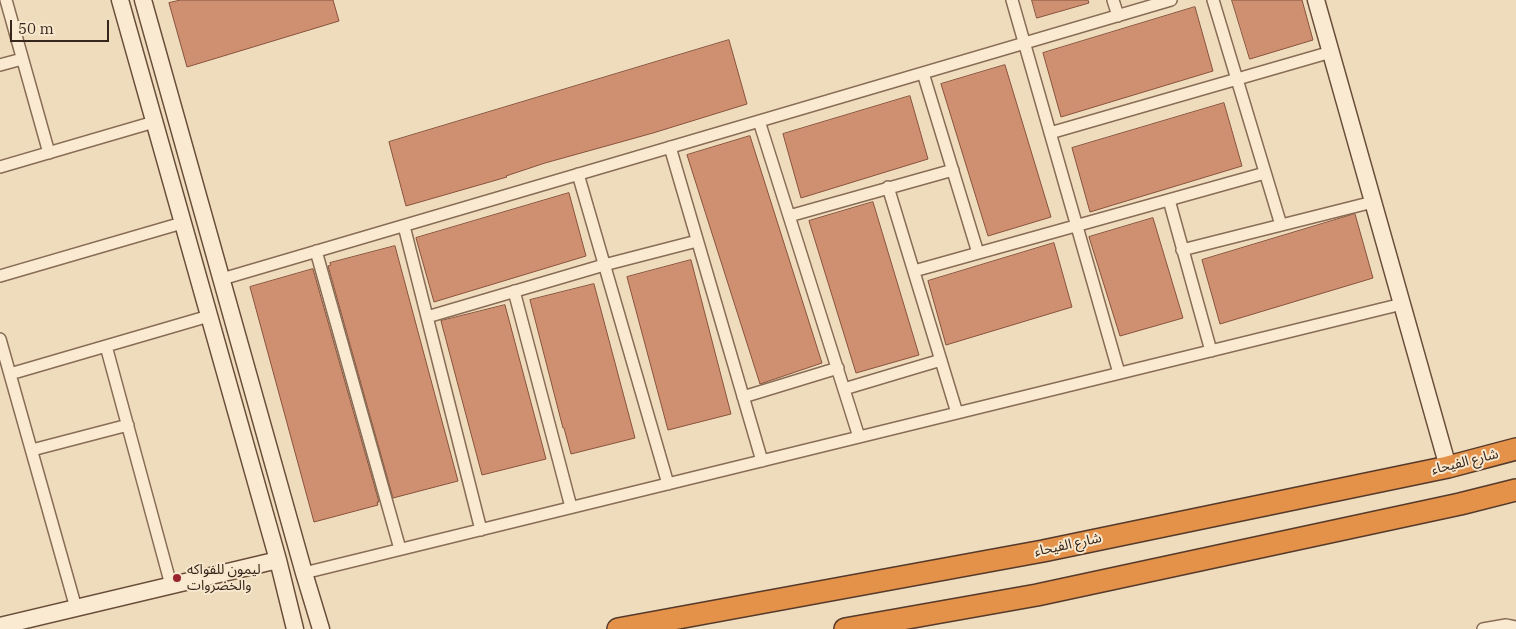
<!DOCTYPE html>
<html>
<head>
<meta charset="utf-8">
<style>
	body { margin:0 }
	#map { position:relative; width:1516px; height:629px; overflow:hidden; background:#efdcbd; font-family:"IBM Plex Serif",serif }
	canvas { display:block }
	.scale { position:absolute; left:10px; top:20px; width:99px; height:22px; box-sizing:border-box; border:2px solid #37261b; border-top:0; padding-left:6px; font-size:15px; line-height:18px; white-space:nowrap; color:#37261b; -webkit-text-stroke:4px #f7e7cd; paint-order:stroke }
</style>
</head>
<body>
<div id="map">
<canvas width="1516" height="629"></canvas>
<div class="scale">50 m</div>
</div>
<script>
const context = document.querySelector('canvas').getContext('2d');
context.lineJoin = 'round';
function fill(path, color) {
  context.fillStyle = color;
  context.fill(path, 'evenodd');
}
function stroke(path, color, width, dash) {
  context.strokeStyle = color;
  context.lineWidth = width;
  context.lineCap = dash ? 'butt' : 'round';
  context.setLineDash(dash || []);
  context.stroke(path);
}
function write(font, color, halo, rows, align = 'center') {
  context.font = font + ' "IBM Plex Serif","Noto Sans Arabic",serif';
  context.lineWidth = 4;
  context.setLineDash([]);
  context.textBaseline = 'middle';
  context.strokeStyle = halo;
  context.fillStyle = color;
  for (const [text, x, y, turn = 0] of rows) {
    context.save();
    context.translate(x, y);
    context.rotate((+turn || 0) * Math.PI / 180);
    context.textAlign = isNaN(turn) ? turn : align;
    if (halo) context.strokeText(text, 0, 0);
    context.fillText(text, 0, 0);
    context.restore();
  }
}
const building = new Path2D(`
	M181 0H333L339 21 187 67 169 3Z
	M1032 0H1088L1089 3 1037 18Z
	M1232 0H1302L1313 40 1250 59Z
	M1195 7 1213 71 1061 117 1043 53Z
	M729 40 747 104 653 133 545 163 506 176 507 177 406 206 389 142Z
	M1005 65 1051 217 988 236 941 84Z
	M910 96 928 159 801 198 783 134Z
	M1224 103 1242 166 1090 212 1072 148Z
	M750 136 822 363 760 384 687 155Z
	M569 193 586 256 434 302 416 238Z
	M873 202 919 355 856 373 809 221Z
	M1355 214 1373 278 1220 324 1202 260Z
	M1153 218 1183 318 1120 336 1089 237Z
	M1054 243 1072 307 946 345 928 281Z
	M395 246 458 481 393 498 328 266 331 265 330 263Z
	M691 260 731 414 668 430 627 277Z
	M313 269 379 502H377L378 505 314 522 250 287Z
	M594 284 635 438 571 454 564 428H563L530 300Z
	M505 305 546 459 482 475 441 321Z`);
const street = new Path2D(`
	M6 0 49 153
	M1012 0 1119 373
	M1113 0 1118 16
	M1213 0 1281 225
	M0 65 22 59
	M923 73 978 253
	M759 121 859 437
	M1050 133 1331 52
	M670 147 762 461
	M0 167 154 122
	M578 174 668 484
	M888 187 957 413
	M1169 200 1211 351
	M789 216 953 170
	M404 226 481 530
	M1182 250 1373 202
	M316 251 400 549
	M914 271 1265 173
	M0 276 182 223
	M222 279 1171 0
	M514 291 571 507
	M427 317 604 265 697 241
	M0 339 76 608
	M106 346 171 585
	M10 374 209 316
	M844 389 941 360
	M743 397 838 368
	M32 450 128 425
	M304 573 1402 304
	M1483 629 1506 625 1516 627`);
const secondary = new Path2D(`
	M120 0 278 560 295 629
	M143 0 304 573 321 629
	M1316 0 1448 467
	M0 626 278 560`);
const highway = new Path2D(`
	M618 629 1043 551 1448 467 1516 449
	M845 629 1037 595 1460 504 1516 490`);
const markers = [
	[177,578,5,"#992430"]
];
const streetNames = [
	["شارع الفيحاء",1465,462,-14],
	["شارع الفيحاء",1068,545,-12]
];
const poiNames = [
	["ليمون للفواكه",187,570],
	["والخضروات",187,586]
];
fill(building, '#cf9072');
stroke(building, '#88523b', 1);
stroke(street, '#886c56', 14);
stroke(secondary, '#694d39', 19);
stroke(highway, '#553a2b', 24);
stroke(street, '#faead1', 11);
stroke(secondary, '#faead1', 16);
stroke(highway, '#e49149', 21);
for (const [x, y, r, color] of markers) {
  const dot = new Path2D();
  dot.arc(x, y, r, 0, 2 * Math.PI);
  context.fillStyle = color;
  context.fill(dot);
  stroke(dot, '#f7e7cd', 2);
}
write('14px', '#37261b', '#f7e7cd', streetNames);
write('14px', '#37261b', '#f7e7cd', poiNames, 'left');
</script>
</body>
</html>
